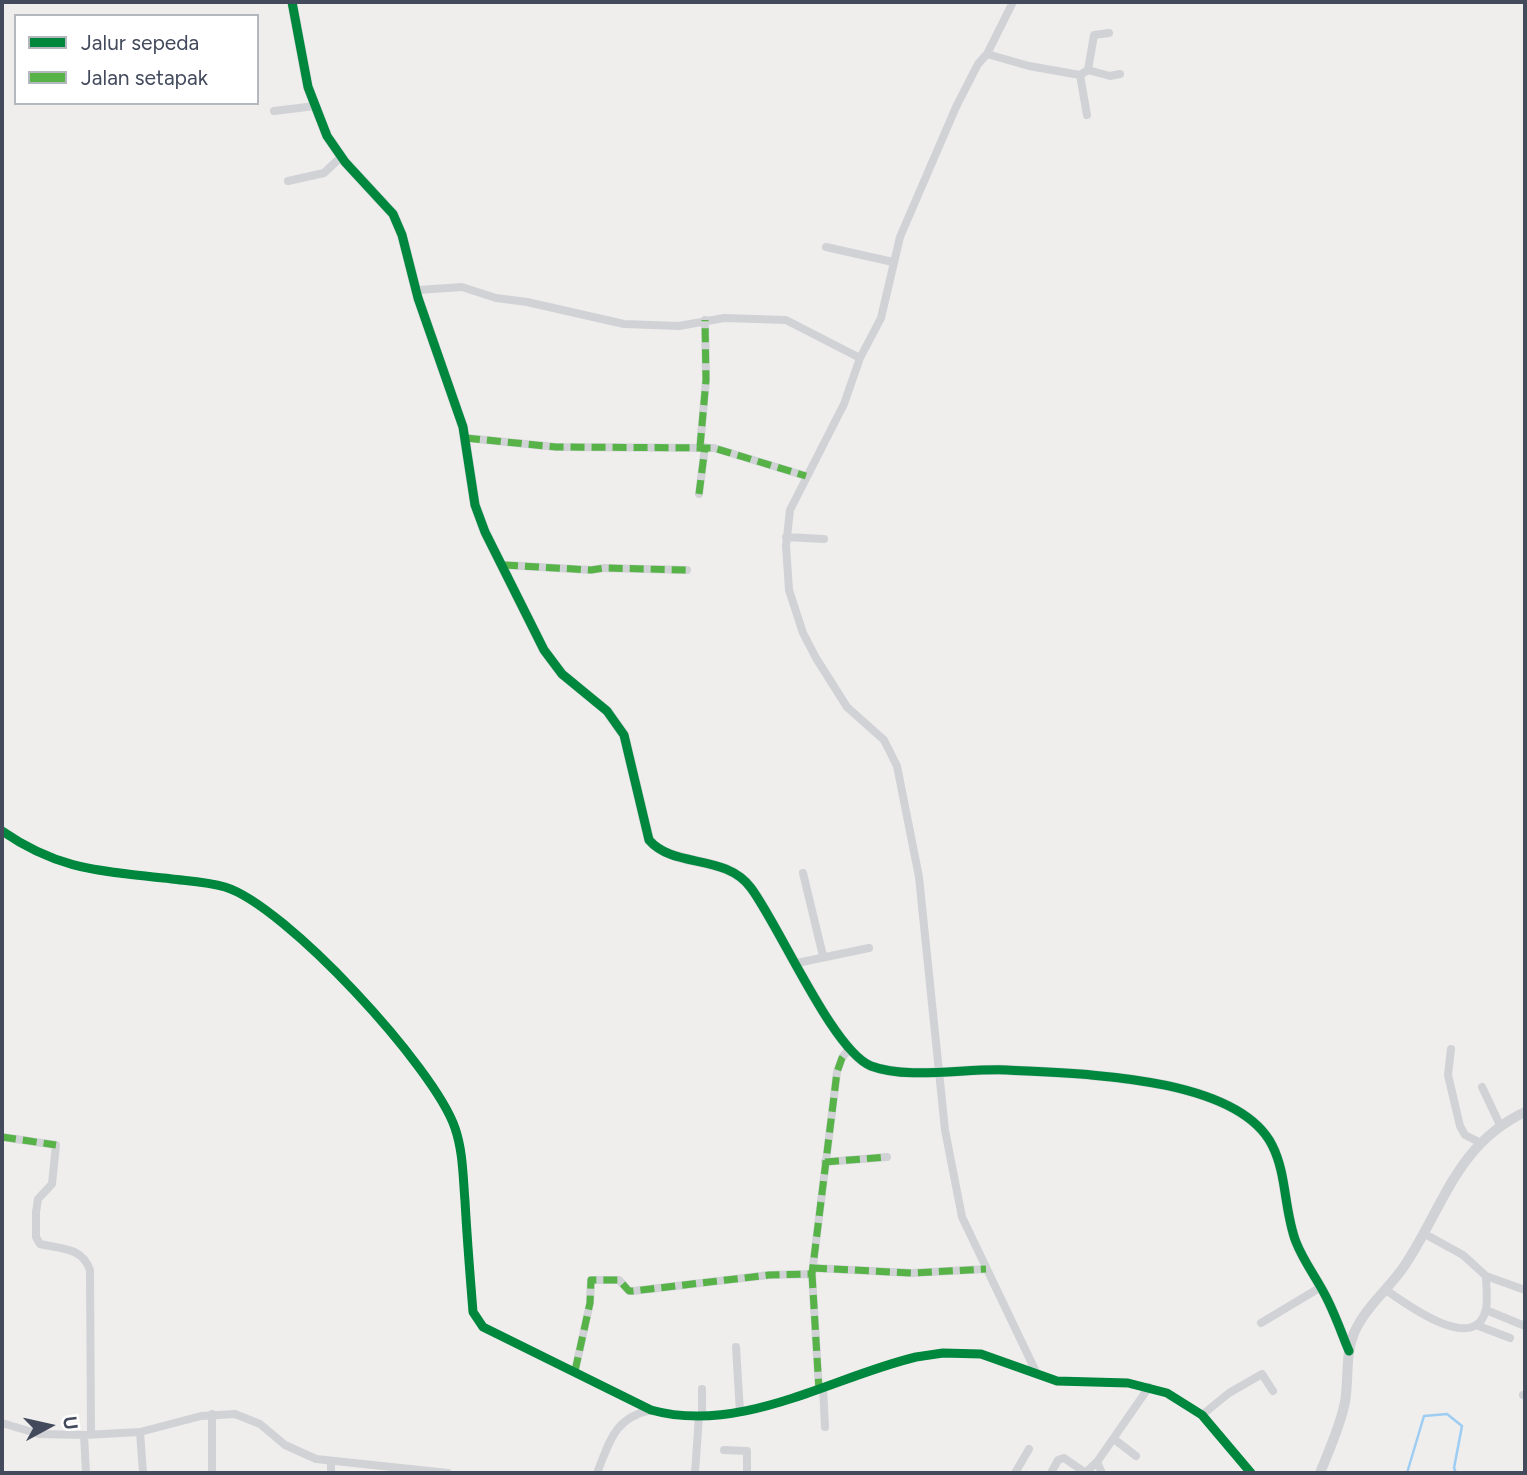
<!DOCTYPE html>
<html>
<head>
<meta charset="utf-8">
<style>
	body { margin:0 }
	#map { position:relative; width:1527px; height:1475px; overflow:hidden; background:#efeeed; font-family:Figtree,sans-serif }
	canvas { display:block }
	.frame { position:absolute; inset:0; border:4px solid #424a5c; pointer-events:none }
	.legend { position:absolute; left:14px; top:14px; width:245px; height:91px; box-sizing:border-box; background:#fff; border:2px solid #b3b7be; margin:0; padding:9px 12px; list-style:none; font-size:21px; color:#424a5c }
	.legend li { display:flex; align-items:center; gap:14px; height:35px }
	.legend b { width:35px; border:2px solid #b3b7be }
	.north { position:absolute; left:14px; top:1391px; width:70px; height:70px; -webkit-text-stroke:5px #fff; paint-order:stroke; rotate:82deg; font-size:19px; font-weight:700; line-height:28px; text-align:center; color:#424a5c }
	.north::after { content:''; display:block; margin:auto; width:24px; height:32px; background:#424a5c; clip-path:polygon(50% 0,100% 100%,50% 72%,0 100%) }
</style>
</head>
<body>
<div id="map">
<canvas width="1527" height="1475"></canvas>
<div class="frame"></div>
<ul class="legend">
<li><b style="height:9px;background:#00873e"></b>Jalur sepeda</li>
<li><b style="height:9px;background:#57b348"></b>Jalan setapak</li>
</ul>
<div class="north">U</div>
</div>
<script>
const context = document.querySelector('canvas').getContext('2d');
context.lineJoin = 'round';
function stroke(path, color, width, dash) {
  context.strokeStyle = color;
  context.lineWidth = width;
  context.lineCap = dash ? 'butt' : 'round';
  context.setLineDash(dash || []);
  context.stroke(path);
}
const stream = new Path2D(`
	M1407 1473 1424 1416 1447 1414 1462 1426 1454 1468 1456 1473`);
const minor = new Path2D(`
	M1013 2 987 54 978 64 956 107 900 237 881 318 860 358 844 404 790 510 786 546 789 590 803 633 816 658 847 707 884 740 897 766 919 877 945 1130 962 1217 1037 1374
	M987 54 1029 66 1080 75 1088 70 1094 35 1109 33
	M1088 70 1110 76 1120 74
	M1080 75 1087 115
	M274 111 315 106
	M288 181 324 173 342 156
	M826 247 893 262
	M418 290 462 287 496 298 527 302 624 324 679 326 724 318 786 320 860 358
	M466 438 556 447 714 448 806 476
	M700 447 706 380 705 320
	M699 494 705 447
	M786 537 824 539
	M504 565 591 570 604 568 687 570
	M2 831C61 872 105 871 172 879 189 881 208 882 225 887 285 905 435 1068 455 1128 463 1151 463 1177 465 1201 467 1238 470 1275 473 1312L483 1327 651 1410C741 1435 832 1377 916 1357L943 1353 981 1354 1057 1381 1128 1383 1167 1393 1202 1415 1251 1473
	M803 873 823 956
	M797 963 869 948
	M1451 1049 1448 1075 1460 1126 1465 1135 1479 1142
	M1482 1087 1500 1125
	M2 1137 56 1145 52 1184 38 1199 36 1212V1237L40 1244C61 1249 82 1247 90 1270L91 1434
	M825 1162 887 1157
	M1423 1233 1463 1255 1486 1276 1525 1290
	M813 1268 912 1273 986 1269
	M812 1274 819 1390
	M1386 1290C1406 1304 1476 1356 1486 1309 1488 1299 1486 1286 1486 1276
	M1486 1310 1525 1326
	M1261 1323 1321 1287
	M1476 1325 1510 1338
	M736 1347 740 1412
	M575 1371 590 1303 591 1280H619L629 1291H633L769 1275 812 1274 837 1072 842 1058 848 1050
	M823 1387 825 1427
	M702 1389V1416
	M1523 1395H1525
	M212 1414V1473
	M1202 1415 1229 1393 1262 1374 1273 1391
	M2 1423 39 1434 84 1435 140 1432 201 1416 235 1414 260 1424 285 1445 316 1459 448 1473
	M140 1432 143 1473
	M84 1435 86 1473
	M1114 1439 1136 1456
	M724 1450 747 1451V1473
	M1097 1462 1102 1473
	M331 1473V1462
	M597 1473C610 1441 614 1418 651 1410
	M695 1473 699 1416
	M1015 1473 1029 1449
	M1051 1473 1058 1460 1064 1458 1086 1473
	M1085 1473 1097 1462 1149 1387`);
const tertiary = new Path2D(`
	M292 2 308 87 327 136 345 162 393 214 402 235 418 298 463 427 475 505 485 532 544 650 562 674 607 711 624 735 649 840C674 869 725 853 751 888 780 927 833 1051 871 1066 908 1080 966 1068 1007 1070 1077 1074 1236 1075 1272 1145 1287 1174 1284 1211 1296 1242 1303 1260 1315 1276 1324 1293 1334 1311 1341 1332 1349 1351
	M1320 1473C1329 1450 1340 1427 1345 1402 1349 1379 1345 1355 1354 1333 1366 1306 1389 1289 1405 1265 1444 1206 1456 1145 1525 1112`);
const quiet = new Path2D(`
	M466 438 556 447 714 448 806 476
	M700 447 706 380 705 320
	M699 494 705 447
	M504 565 591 570 604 568 687 570
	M2 1137 56 1145
	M825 1162 887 1157
	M813 1268 912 1273 986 1269
	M812 1274 819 1390
	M575 1371 590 1303 591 1280H619L629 1291H633L769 1275 812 1274 837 1072 842 1058 848 1050`);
const cycleway = new Path2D(`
	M292 2 308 87 327 136 345 162 393 214 402 235 418 298 463 427 475 505 485 532 544 650 562 674 607 711 624 735 649 840C674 869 725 853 751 888 780 927 833 1051 871 1066 908 1080 966 1068 1007 1070 1077 1074 1236 1075 1272 1145 1287 1174 1284 1211 1296 1242 1303 1260 1315 1276 1324 1293 1334 1311 1341 1332 1349 1351
	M2 831C61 872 105 871 172 879 189 881 208 882 225 887 285 905 435 1068 455 1128 463 1151 463 1177 465 1201 467 1238 470 1275 473 1312L483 1327 651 1410C741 1435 832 1377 916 1357L943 1353 981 1354 1057 1381 1128 1383 1167 1393 1202 1415 1251 1473`);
stroke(stream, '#9ecdf3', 2.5);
stroke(minor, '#d0d2d6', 8);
stroke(tertiary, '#d0d2d6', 10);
stroke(quiet, '#57b348', 7, [14, 7]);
stroke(cycleway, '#00873e', 9);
</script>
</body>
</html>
